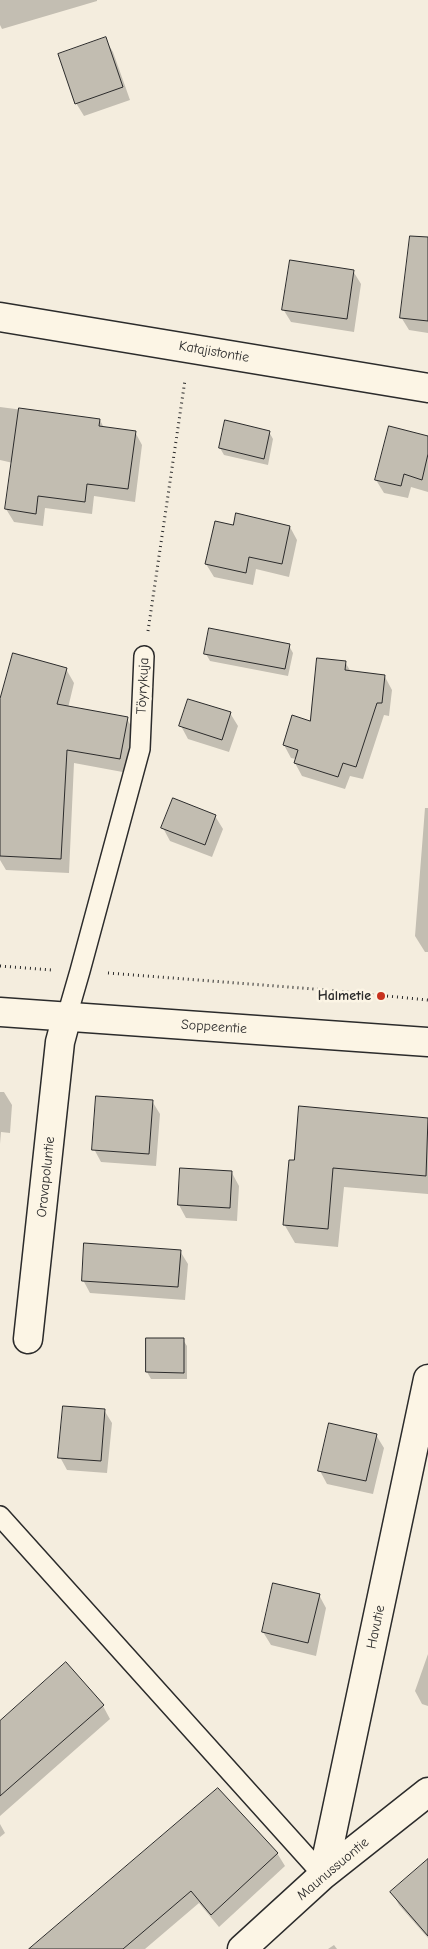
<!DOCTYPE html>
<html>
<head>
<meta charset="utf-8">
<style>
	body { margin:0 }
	canvas { display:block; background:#f4edde }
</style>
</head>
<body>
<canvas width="428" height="1949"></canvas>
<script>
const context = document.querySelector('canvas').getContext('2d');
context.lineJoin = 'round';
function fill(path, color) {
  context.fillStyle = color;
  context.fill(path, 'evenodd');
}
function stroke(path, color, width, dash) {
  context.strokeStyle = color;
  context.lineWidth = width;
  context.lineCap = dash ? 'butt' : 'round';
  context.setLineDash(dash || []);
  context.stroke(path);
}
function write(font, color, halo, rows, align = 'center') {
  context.font = font + ' "Comic Neue",sans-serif';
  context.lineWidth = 5;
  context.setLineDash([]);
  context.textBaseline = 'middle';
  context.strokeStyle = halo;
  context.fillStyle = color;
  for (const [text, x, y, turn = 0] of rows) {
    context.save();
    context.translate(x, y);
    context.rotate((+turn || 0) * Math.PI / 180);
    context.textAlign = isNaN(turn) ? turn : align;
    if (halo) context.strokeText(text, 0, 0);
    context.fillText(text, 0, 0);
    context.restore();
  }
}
const shadow = new Path2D(`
	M0 0H97V1L2 29 0 25Z
	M105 39 113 52 130 100 84 116 76 103Z
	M428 267V333L409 330 401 317Z
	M353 271 361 284 354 332 291 322 283 309Z
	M0 407 100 420 104 428 135 432 142 445 135 502 94 496 92 514 45 508 43 526 14 522 6 509 13 463 0 460Z
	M269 432 273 439 268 465 224 455 220 448Z
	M428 437V492L411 487 408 498 384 493 376 480Z
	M234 526 290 527 297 540 289 577 256 569 253 585 214 577 206 564Z
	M289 646 293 653 288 676 210 661 206 654Z
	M345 662 351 672 385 677 392 690 389 716 384 715 363 779 350 776 345 789 302 776 295 763 296 759 291 758 284 745 311 722Z
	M66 669 74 683 68 708 127 719 135 733 128 773 74 763 69 873 6 870 0 860V806Z
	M230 713 238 726 229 752 188 739 181 726Z
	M425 808H428V952H425L415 936Z
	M215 816 223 829 212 857 170 841 163 828Z
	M0 1092H4L12 1105 10 1133 1 1132 0 1144Z
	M152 1101 160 1114 156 1166 101 1162 94 1149Z
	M300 1107 428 1119V1194L344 1187 338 1247 295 1243 284 1224 295 1162Z
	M232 1173 239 1186 237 1221 186 1218 179 1205Z
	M180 1251 188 1264 185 1300 90 1293 83 1280Z
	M148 1339 183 1340 187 1346V1379H151L147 1372Z
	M104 1410 112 1423 107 1473 67 1470 60 1457Z
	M376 1435 384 1448 373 1494 327 1484 320 1471Z
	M319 1595 326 1608 316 1656 271 1645 263 1632Z
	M428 1654V1706L422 1704 415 1691Z
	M103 1706 110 1719 0 1816V1723Z
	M0 1824 5 1833 0 1837Z
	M277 1853 285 1866 219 1927 199 1903 145 1949H31Z
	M428 1862V1938L399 1905 392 1892Z
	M334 1945 337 1949H328Z`);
const building = new Path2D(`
	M106 37 123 87 75 104 58 54Z
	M410 236 428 237V321L400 318Z
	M290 260 354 270 347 319 282 310Z
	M19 408 100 419 99 426 136 431 128 489 87 484 85 502 38 496 36 514 5 509Z
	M225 420 270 431 264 459 219 448Z
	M389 426 428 436V454L422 480 404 474 401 486 375 480Z
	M236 513 290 526 282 564 249 557 246 573 205 564 215 521 233 525Z
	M209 628 290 644 285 669 204 654Z
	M13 653 67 668 57 704 128 717 120 759 67 750 61 859 0 856V699Z
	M317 658 346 661 345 670 385 675 382 703H377L356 767 343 763 338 777 294 763 298 750 283 745 292 715 310 721Z
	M188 699 231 712 222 740 179 726Z
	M173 798 216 815 205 845 161 828Z
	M96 1096 153 1100 149 1154 92 1150Z
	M299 1106 428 1118 426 1176 333 1168 328 1229 283 1225 289 1160H294Z
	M180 1168 232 1171 230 1208 178 1205Z
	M84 1243 181 1250 178 1287 82 1281Z
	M146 1338H184V1373L146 1372Z
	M63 1406 105 1409 101 1461 58 1458Z
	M329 1423 377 1434 366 1481 318 1471Z
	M273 1583 320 1594 308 1643 262 1632Z
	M66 1662 104 1705 0 1796V1721Z
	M218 1788 278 1853 211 1915 191 1891 123 1949H29Z
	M428 1859V1936L390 1892Z`);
const path = new Path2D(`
	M148 631 185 380
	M0 966 52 970
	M108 973 314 989 428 1000`);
const lane = new Path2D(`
	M67 1016 80 971 140 749 144 656
	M0 1516 323 1875`);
const street = new Path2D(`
	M0 317 428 388
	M28 1339 60 1042 67 1016
	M323 1875 428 1379
	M242 1949 323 1875 428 1792`);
const secondary = new Path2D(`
	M0 1012 428 1042`);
const markers = [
	[381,996,5,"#c8321e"]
];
const streetNames = [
	["Katajistontie",214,352,10],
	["Töyrykuja",143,686,-87],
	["Soppeentie",214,1027,4],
	["Oravapoluntie",46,1177,-84],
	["Havutie",376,1627,-78],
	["Maunussuontie",333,1869,-40]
];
const poiNames = [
	["Halmetie",371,996]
];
fill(shadow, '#0003');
fill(building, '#c2bdb1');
stroke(building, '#2b2b2b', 1);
stroke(lane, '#2b2b2b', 22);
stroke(street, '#2b2b2b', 31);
stroke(secondary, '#2b2b2b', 31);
stroke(path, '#2b2b2b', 3, [1, 4]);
stroke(lane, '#fcf5e5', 19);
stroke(street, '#fcf5e5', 28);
stroke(secondary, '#fcf5e5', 28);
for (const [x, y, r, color] of markers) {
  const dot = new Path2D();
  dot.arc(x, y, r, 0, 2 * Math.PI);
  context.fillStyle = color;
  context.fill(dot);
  stroke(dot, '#fcf5e5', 2);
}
write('14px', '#2b2b2b', '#fcf5e5', streetNames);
write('bold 14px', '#2b2b2b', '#fcf5e5', poiNames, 'right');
</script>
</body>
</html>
